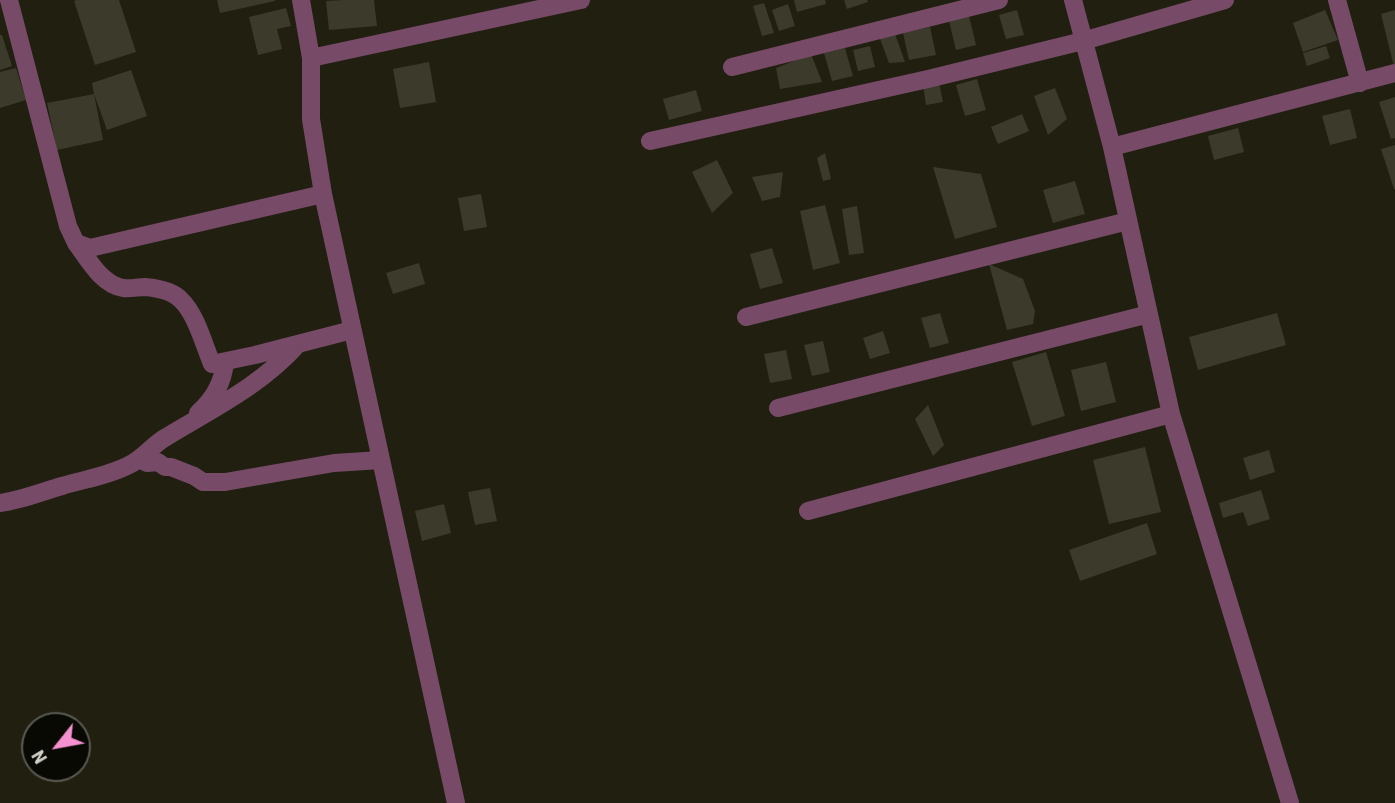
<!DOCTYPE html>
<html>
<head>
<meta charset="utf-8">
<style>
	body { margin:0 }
	#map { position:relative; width:1395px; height:803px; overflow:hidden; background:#201f10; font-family:"Roboto Condensed",sans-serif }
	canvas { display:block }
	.north { position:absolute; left:21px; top:712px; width:70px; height:70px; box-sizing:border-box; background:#090904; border:2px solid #5a5a53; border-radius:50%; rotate:239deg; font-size:19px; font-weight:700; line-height:28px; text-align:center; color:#d4d3c9 }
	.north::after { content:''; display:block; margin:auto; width:24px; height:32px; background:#f590d1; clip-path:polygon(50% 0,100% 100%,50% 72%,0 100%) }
</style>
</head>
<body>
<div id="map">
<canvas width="1395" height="803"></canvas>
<div class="north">N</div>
</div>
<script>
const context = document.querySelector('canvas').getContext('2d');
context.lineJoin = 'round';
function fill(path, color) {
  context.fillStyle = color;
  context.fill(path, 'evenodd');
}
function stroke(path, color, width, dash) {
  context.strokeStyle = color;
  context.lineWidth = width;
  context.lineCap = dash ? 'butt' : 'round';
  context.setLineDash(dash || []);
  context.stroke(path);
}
const building = new Path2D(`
	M77 0H119L136 52 95 65 74 1Z
	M217 0H275V1L220 13Z
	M344 0H374L377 26 329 30 326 1Z
	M794 0H825L826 4 797 12Z
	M844 0H867L868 2 847 9Z
	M764 3 774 33 762 36 753 6Z
	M788 4 795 26 779 31 772 10Z
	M286 8 291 26 277 29 282 49 258 55 249 17Z
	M1017 10 1024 35 1006 39 999 15Z
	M1325 10 1338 40 1303 52 1293 23Z
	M1395 10V67H1394L1381 14Z
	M969 16 976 45 956 50 949 21Z
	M930 27 936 55 909 60 903 33Z
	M894 31 905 62 889 63 879 36Z
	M0 35H2L12 66 0 70Z
	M870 46 875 67 858 71 853 50Z
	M1326 46 1330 58 1307 66 1303 53Z
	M845 48 853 76 832 81 824 53Z
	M811 54 822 82 780 89 776 68Z
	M429 62 436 102 400 108 393 69Z
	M16 68 26 100 0 108V72Z
	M131 70 147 116 107 130 94 94 92 83Z
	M977 79 986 110 965 116 956 85Z
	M939 82 943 102 926 105 923 85Z
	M1055 88 1067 119 1048 135 1034 96Z
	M696 90 702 111 669 120 663 99Z
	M94 94 103 140 57 150 47 103Z
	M1395 97V138L1391 139 1379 102Z
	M1350 109 1357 138 1330 145 1322 116Z
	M1022 114 1029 131 998 144 991 127Z
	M1238 128 1244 152 1214 160 1208 136Z
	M1395 145V189H1394L1381 149Z
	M825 153 831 179 823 181 817 158Z
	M717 160 733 193 712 213 692 172Z
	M933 167 981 174 997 227 955 239Z
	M783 172 780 197 762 201 752 177Z
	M1075 181 1085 214 1053 223 1043 190Z
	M481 194 487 227 464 231 458 198Z
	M825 205 840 263 813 270 800 211Z
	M857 206 864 253 849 255 842 209Z
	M772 248 783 283 760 289 750 254Z
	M419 263 425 284 393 294 386 273Z
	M989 264 1023 279 1035 311 1033 324 1007 330Z
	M940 313 949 343 930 348 921 318Z
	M1277 313 1286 345 1198 370 1189 337Z
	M883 331 890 353 870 359 863 338Z
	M823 341 830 372 812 376 804 345Z
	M786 350 792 379 770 383 764 354Z
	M1046 352 1065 416 1032 426 1012 362Z
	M1106 362 1116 402 1081 411 1071 370Z
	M928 405 944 445 933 456 915 419Z
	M1145 447 1161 512 1109 524 1093 460Z
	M1269 450 1275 472 1250 480 1243 458Z
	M490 488 497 521 475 525 468 492Z
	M1261 490 1270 519 1248 526 1243 512 1223 518 1219 503Z
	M444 504 451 533 422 541 415 511Z
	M1147 523 1157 554 1080 581 1069 550Z`);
const minor = new Path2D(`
	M9 0 68 226 76 243 90 248 323 194
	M301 0 311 58V119L323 194 456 803
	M1073 0 1112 147 1171 414 1290 803
	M1337 0 1360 83
	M311 58 581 0
	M732 67 999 0
	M650 141 928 79 1083 41 1225 0
	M1112 147 1395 73
	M76 243C88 259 101 284 123 288 130 289 138 287 145 287 156 288 173 291 181 300 196 314 204 345 212 364L255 355 352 330
	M746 317 1128 221
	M778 408 1149 314
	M198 413C214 399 223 382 225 362
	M139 459 147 463 158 462 165 467H171L194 476 203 482H225L334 463 381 460
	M0 503C22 500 41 492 62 486 85 479 108 476 129 465 142 459 151 447 163 439 210 410 261 386 298 344
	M808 511 1171 414`);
fill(building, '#3c3b2b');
stroke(minor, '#774b67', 18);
</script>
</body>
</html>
